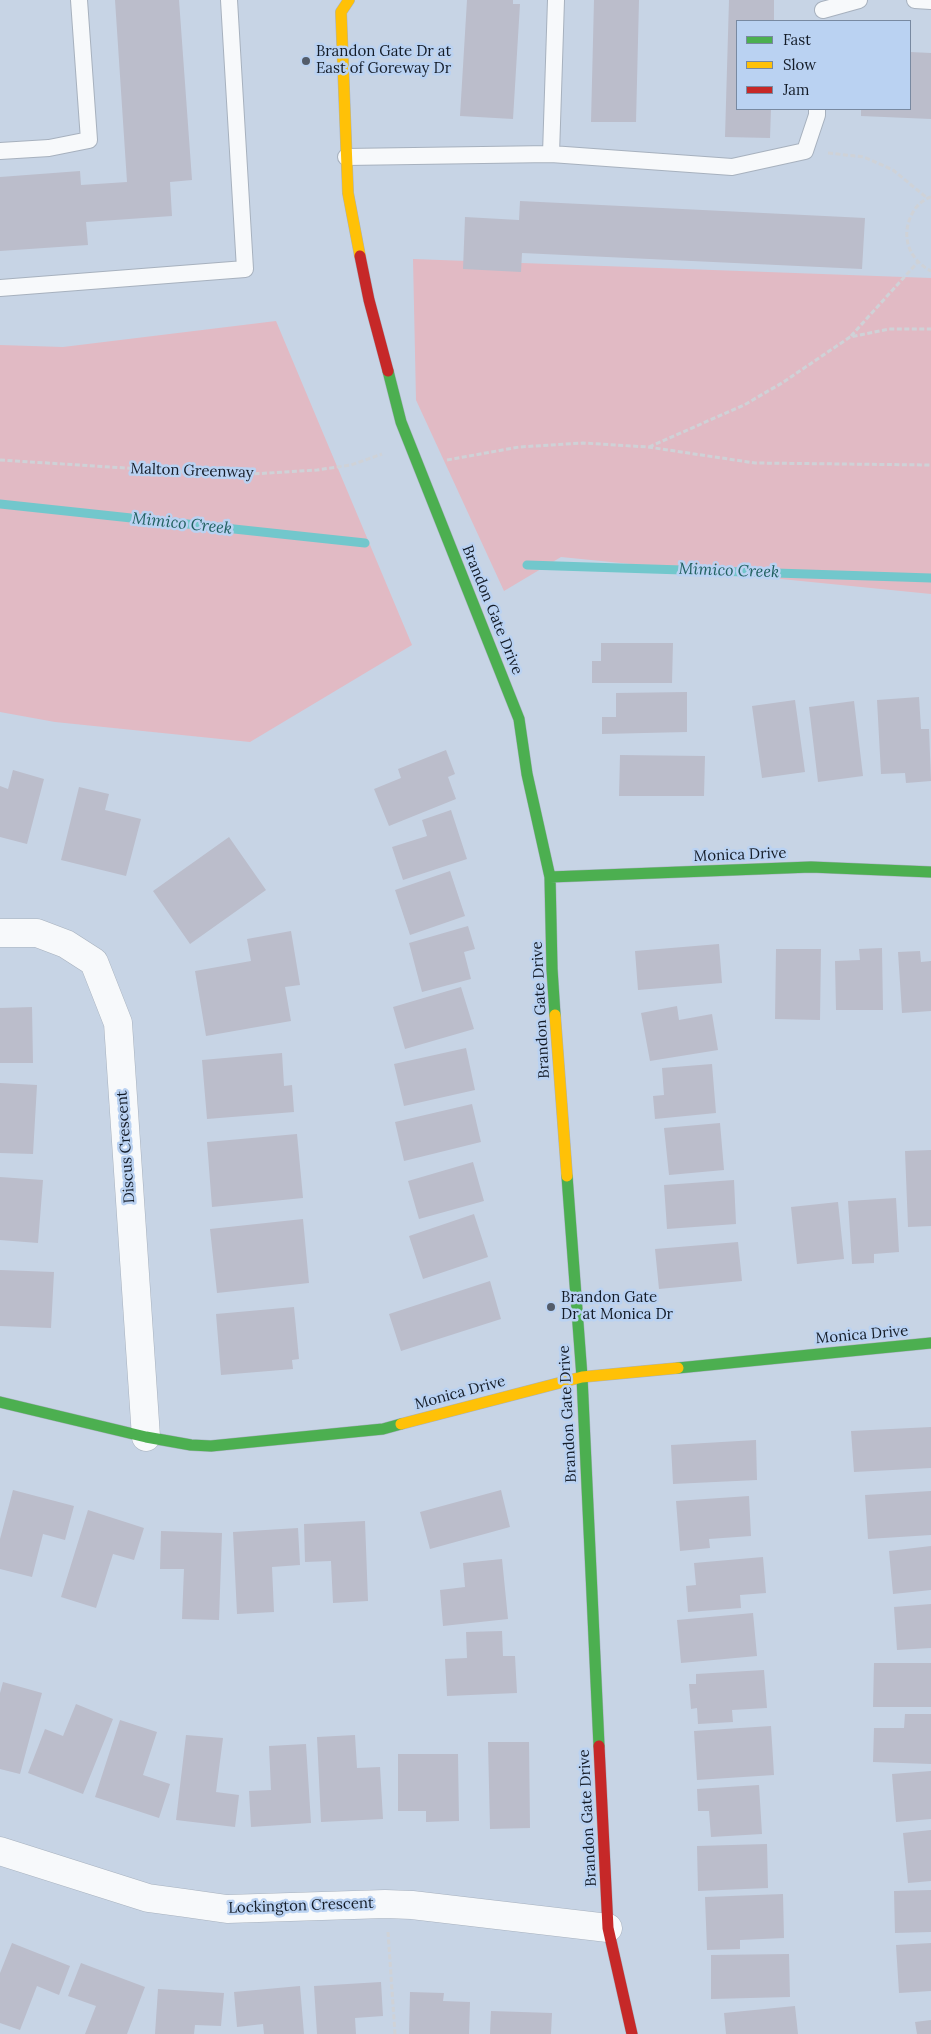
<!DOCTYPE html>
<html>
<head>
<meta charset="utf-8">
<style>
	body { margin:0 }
	#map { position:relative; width:931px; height:2034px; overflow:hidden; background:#c7d4e5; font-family:Lora,serif }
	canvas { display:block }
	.legend { position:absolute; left:736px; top:20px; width:175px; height:90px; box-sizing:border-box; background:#bad2f2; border:1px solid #7889a1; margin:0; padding:6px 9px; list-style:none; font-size:15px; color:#141c28 }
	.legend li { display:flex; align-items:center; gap:10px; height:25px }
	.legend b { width:25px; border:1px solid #7889a1 }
</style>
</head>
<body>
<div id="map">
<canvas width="931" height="2034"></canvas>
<ul class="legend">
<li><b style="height:6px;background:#4caf50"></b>Fast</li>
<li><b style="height:6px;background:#ffc107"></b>Slow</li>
<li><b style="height:6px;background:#c62828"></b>Jam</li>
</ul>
</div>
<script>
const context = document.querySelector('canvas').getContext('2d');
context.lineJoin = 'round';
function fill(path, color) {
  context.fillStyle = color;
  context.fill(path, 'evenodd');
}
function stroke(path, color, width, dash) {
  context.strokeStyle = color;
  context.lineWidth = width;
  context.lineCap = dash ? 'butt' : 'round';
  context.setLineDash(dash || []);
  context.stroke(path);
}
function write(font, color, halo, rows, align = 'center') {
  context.font = font + ' Lora,serif';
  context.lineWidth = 5;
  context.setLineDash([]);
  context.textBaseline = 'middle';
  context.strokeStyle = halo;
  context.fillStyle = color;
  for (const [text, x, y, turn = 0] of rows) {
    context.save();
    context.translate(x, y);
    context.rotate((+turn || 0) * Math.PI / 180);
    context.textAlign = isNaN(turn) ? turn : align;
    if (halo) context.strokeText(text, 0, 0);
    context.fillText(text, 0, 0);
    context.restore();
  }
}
const green = new Path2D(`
	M413 259 931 278V594L561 557 504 591 416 400Z
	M276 321 412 645 250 742 55 722 0 712V345L63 347Z`);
const stream = new Path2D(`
	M0 504 365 543
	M527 565 931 578`);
const building = new Path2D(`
	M115 0H179L192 180 170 182 172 216 86 222 88 245 0 251V177L80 171 81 185 127 182Z
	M467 0H513V4H520L513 119 460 116Z
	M594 0H639L636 122H591Z
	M729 0H774V21H737V109H771L770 138 725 137Z
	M910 52 931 53V119L861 116V109H910Z
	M520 201 865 218 862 269 522 253 521 272 463 269 465 217 519 220Z
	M601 643H673L672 683H592V661H601Z
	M687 692V732L602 734V717H616V693Z
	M919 697 921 729H929L931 781 906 783 905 773 881 774 877 700Z
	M795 700 805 772 762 778 752 706Z
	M854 701 863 776 818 782 809 707Z
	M446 750 455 774 448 777 456 799 389 826 374 789 401 778 398 769Z
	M620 755 705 756 704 796H619Z
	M13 770 44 779 27 844 0 837V786L8 789Z
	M79 787 109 794 105 810 141 819 126 876 61 860Z
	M451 810 467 859 403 880 392 847 427 836 422 820Z
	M229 837 266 890 190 944 153 891Z
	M450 871 465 916 410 935 395 890Z
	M468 926 475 949 464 952 471 979 422 992 409 943Z
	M291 931 300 985 285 987 291 1021 206 1036 195 971 251 961 247 939Z
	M719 944 722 983 638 990 635 951Z
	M882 948 883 1010H836L835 961 860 960 859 949Z
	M776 949H821L820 1020 775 1019Z
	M920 951 921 962 931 961V1011L902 1013 898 952Z
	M461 987 474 1029 405 1049 393 1007Z
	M677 1006 679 1020 712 1014 718 1050 650 1061 641 1013Z
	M32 1007 33 1063H0V1008Z
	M466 1048 475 1090 404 1106 394 1064Z
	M282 1053 284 1086 292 1085 294 1112 207 1119 202 1060Z
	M712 1064 716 1113 655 1119 653 1096 664 1095 662 1068Z
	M0 1083 37 1085 33 1154 0 1153Z
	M472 1104 481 1142 404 1161 395 1122Z
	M720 1123 724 1170 669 1175 664 1128Z
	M297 1134 303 1198 212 1207 207 1142Z
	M931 1150V1226L908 1227 905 1151Z
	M473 1162 484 1201 419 1219 408 1181Z
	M0 1177 43 1180 38 1243 0 1240Z
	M734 1180 736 1224 667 1229 664 1185Z
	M896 1198 899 1252 874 1254V1263L852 1264 848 1201Z
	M838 1202 844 1259 797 1264 791 1207Z
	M474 1214 488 1257 423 1279 409 1236Z
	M303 1219 309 1283 217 1293 210 1229Z
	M738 1242 742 1281 659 1289 655 1249Z
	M0 1270 54 1272 51 1328 0 1326Z
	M490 1281 501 1319 401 1351 389 1314Z
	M294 1307 299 1359 292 1360 293 1369 221 1375 216 1314Z
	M931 1427V1468L854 1472 851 1431Z
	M756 1440 757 1480 673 1484 671 1445Z
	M13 1490 74 1506 65 1540 43 1534 32 1577 0 1569V1539Z
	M501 1490 510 1527 430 1549 420 1512Z
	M931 1491V1535L868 1539 865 1495Z
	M749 1496 751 1536 709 1539 710 1548 680 1551 676 1501Z
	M88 1510 144 1528 134 1560 113 1554 96 1608 61 1597Z
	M365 1521 368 1601 333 1603 331 1561 305 1562 304 1524Z
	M298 1528 300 1565 272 1567 274 1612 237 1614 233 1532Z
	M161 1531 222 1533 219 1620 182 1619 184 1569H160Z
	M931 1546V1590L893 1594 889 1551Z
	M763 1557 766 1593 740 1595 741 1608 688 1612 686 1586 696 1585 694 1563Z
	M502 1559 508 1619 443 1626 440 1590 465 1587 463 1563Z
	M931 1604V1648L897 1650 894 1607Z
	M753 1613 757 1656 681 1663 677 1620Z
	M502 1631 503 1656H515L517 1693 447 1696 445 1659 467 1658 466 1632Z
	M874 1663H931V1707H873Z
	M764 1670 767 1708 732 1710 733 1722 698 1724 697 1708 691 1709 689 1684H696V1674Z
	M3 1682 42 1693 20 1774 0 1769V1693Z
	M76 1704 113 1719 83 1794 28 1773 45 1729 63 1736Z
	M905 1714H931V1764L873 1762 874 1728H904Z
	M120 1720 157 1732 143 1775 170 1784 159 1818 95 1797Z
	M771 1726 774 1775 697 1780 694 1731Z
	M186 1735 223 1738 216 1792 239 1795 235 1827 176 1820Z
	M355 1735 357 1768 380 1767 383 1819 321 1822 317 1737Z
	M488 1742H529L530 1828 490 1829Z
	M306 1744 311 1823 251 1827 249 1791 271 1790 269 1746Z
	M398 1754H458L459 1821 426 1822V1811H398Z
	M931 1771V1819L896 1822 892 1774Z
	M759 1785 762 1834 711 1837 709 1811H698L697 1789Z
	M931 1830V1881L908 1883 903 1833Z
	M767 1844 768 1888 698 1891 697 1846Z
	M931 1890V1932L895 1933 894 1891Z
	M783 1894 784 1938 740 1940V1949L707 1950 705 1897Z
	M12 1943 70 1966 59 1995 37 1986 20 2030 0 2023V1973Z
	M931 1943V1991L899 1993 896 1945Z
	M789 1954 790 1997 711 1999V1955Z
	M81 1963 145 1987 127 2034H85L96 2006 68 1996Z
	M381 1982 383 2016 355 2018 356 2034H317L314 1986Z
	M300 1986 304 2034H264L263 2024 237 2027 234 1992Z
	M158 1989 224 1993 221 2026 195 2025 194 2034H155Z
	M410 1992 444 1993 443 2001 470 2002 469 2034H409Z
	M795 2006 798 2034H726L724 2013Z
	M491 2011 552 2013 551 2034H490Z
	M931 2020V2034H917L915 2022Z`);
const path = new Path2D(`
	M828 153 864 157 893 170 927 198
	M931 197C924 199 917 205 913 212 900 235 908 259 931 271
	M851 336 917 263
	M649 447 744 405 782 383 850 337 889 329H931
	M0 460 236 475 317 470 351 465 382 454
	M447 460 519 447 583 443 648 447 755 463 931 465
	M388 1932 395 2034`);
const lane = new Path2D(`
	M915 0 931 1
	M823 10 859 0
	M0 151 49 148 89 140 79 0
	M551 154 556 0
	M346 157 551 154 732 167 805 151 817 115V109
	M0 288 245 269 229 0`);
const street = new Path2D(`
	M0 933H37L66 944 94 962 118 1023 146 1437
	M0 1851 148 1898 185 1903 227 1909 385 1904 412 1905 608 1928`);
const fast = new Path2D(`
	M388 371 401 422 519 719 527 774 550 877 552 969 555 1015
	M550 877 811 867 931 872
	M567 1176 582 1377 599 1746
	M678 1368 931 1343
	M0 1402 146 1437 191 1445 211 1446 383 1429 401 1424`);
const slow = new Path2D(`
	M349 0 341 12 348 193 360 256
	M555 1015 567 1176
	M401 1424 582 1377 678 1368`);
const jam = new Path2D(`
	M360 256 369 300 388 371
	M599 1746 608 1928 632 2034`);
const markers = [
	[306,61,5,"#535c6a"],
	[551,1307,5,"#535c6a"]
];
const poiNames = [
	["Brandon Gate Dr at",316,52],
	["East of Goreway Dr",316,69],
	["Brandon Gate",561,1298],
	["Dr at Monica Dr",561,1315]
];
const streetNames = [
	["Malton Greenway",192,471,2],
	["Brandon Gate Drive",492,610,68],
	["Monica Drive",740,855,-2],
	["Brandon Gate Drive",541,1010,-93],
	["Discus Crescent",126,1147,-94],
	["Monica Drive",862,1335,-5],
	["Monica Drive",460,1393,-15],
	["Brandon Gate Drive",568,1414,-93],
	["Brandon Gate Drive",588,1818,-93],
	["Lockington Crescent",301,1906,-2]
];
const waterNames = [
	["Mimico Creek",182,524,6],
	["Mimico Creek",729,571,2]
];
fill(green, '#e1bac4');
stroke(stream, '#72c7cc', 9);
fill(building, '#bbbdcb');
stroke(lane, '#a7b1be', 18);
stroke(street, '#a7b1be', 29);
stroke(fast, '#a7b1be', 12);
stroke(slow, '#a7b1be', 12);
stroke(jam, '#a7b1be', 12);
stroke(path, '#cfd2d7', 3, [5, 2.5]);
stroke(lane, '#f7f9fb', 16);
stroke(street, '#f7f9fb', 28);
stroke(fast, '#4caf50', 11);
stroke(slow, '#ffc107', 11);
stroke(jam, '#c62828', 11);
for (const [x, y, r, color] of markers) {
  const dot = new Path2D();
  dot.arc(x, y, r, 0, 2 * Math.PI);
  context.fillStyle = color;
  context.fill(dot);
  stroke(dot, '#bad2f2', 2);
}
write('15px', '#141c28', '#bad2f2', poiNames, 'left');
write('15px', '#141c28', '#bad2f2', streetNames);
write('italic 16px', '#216161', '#bad2f2', waterNames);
</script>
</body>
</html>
